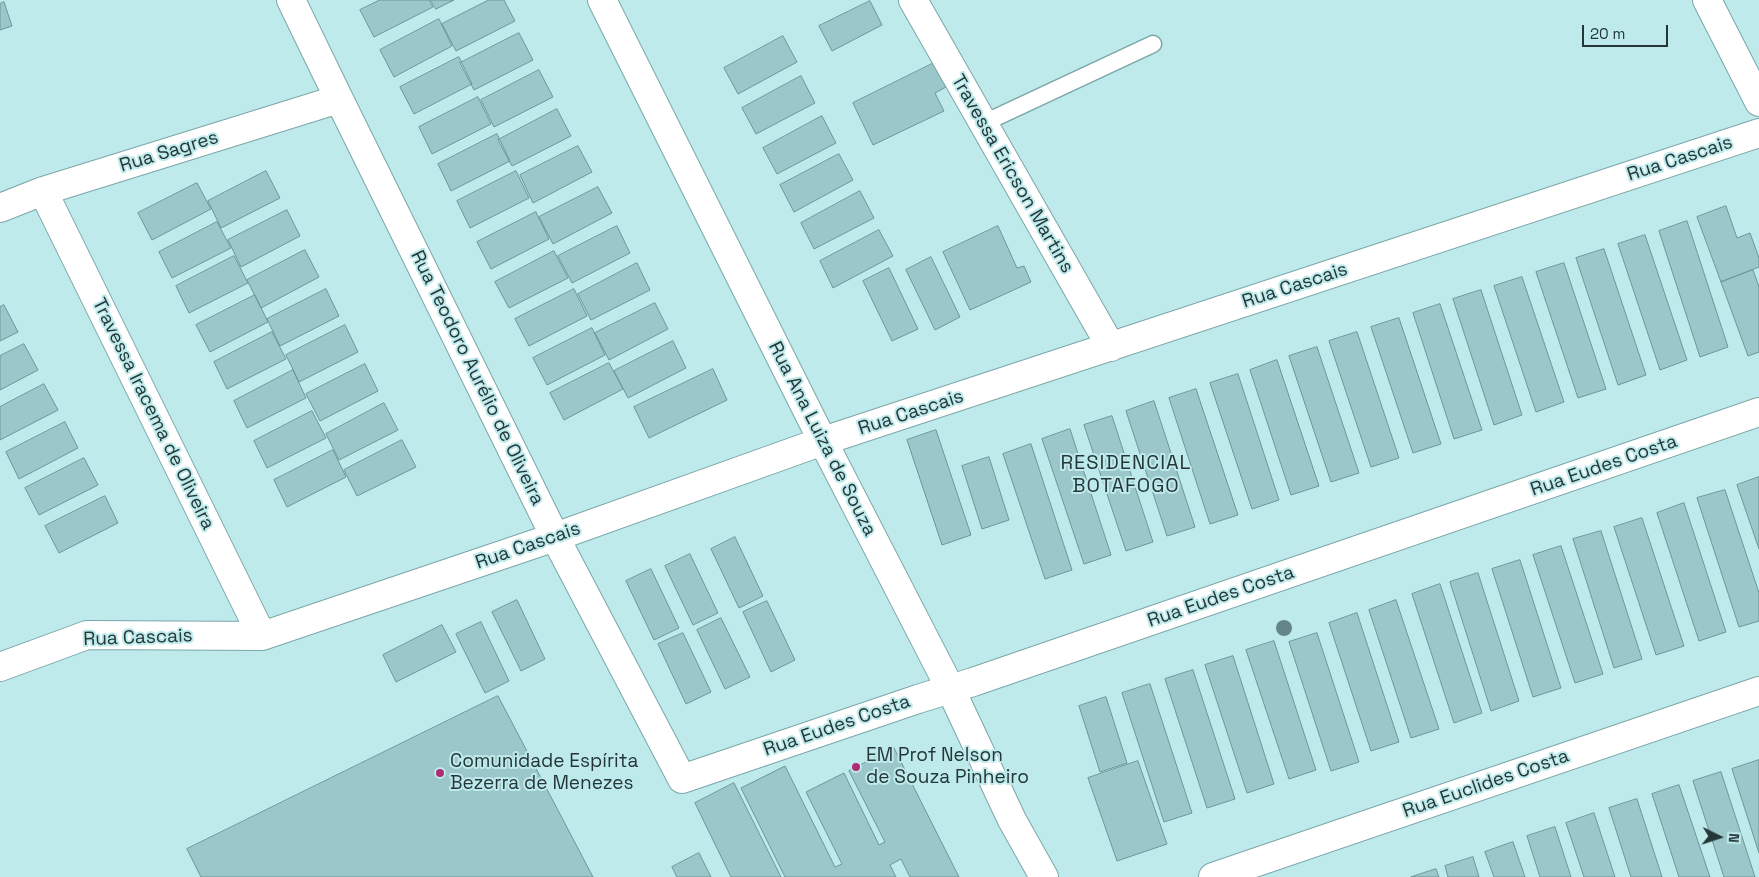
<!DOCTYPE html>
<html>
<head>
<meta charset="utf-8">
<style>
	body { margin:0 }
	#map { position:relative; width:1759px; height:877px; overflow:hidden; background:#beeaec; font-family:"Space Grotesk",sans-serif }
	canvas { display:block }
	.north { position:absolute; left:1694px; top:812px; width:50px; height:50px; -webkit-text-stroke:4px #beeaec; paint-order:stroke; rotate:94deg; font-size:14px; font-weight:700; line-height:20px; text-align:center; color:#253637 }
	.north::after { content:''; display:block; margin:auto; width:18px; height:22px; background:#253637; clip-path:polygon(50% 0,100% 100%,50% 72%,0 100%) }
	.scale { position:absolute; left:1582px; top:25px; width:86px; height:22px; box-sizing:border-box; border:2px solid #253637; border-top:0; padding-left:6px; font-size:15px; line-height:18px; white-space:nowrap; color:#253637; -webkit-text-stroke:4px #beeaec; paint-order:stroke }
</style>
</head>
<body>
<div id="map">
<canvas width="1759" height="877"></canvas>
<div class="north">N</div>
<div class="scale">20 m</div>
</div>
<script>
const context = document.querySelector('canvas').getContext('2d');
context.lineJoin = 'round';
function fill(path, color) {
  context.fillStyle = color;
  context.fill(path, 'evenodd');
}
function stroke(path, color, width, dash) {
  context.strokeStyle = color;
  context.lineWidth = width;
  context.lineCap = dash ? 'butt' : 'round';
  context.setLineDash(dash || []);
  context.stroke(path);
}
function write(font, color, halo, rows, align = 'center') {
  context.font = font + ' "Space Grotesk",sans-serif';
  context.lineWidth = 4;
  context.setLineDash([]);
  context.textBaseline = 'middle';
  context.strokeStyle = halo;
  context.fillStyle = color;
  for (const [text, x, y, turn = 0] of rows) {
    context.save();
    context.translate(x, y);
    context.rotate((+turn || 0) * Math.PI / 180);
    context.textAlign = isNaN(turn) ? turn : align;
    if (halo) context.strokeText(text, 0, 0);
    context.fillText(text, 0, 0);
    context.restore();
  }
}
const building = new Path2D(`
	M380 0H429L433 7 374 37 360 10Z
	M431 0H454L436 9Z
	M489 0H504L515 21 456 51 442 24Z
	M870 1 882 25 832 51 819 26Z
	M4 2 12 26 0 30V4Z
	M439 19 452 46 394 77 380 50Z
	M519 33 533 60 474 90 460 63Z
	M783 36 797 62 738 94 724 68Z
	M459 57 472 84 414 114 400 87Z
	M934 63 946 87 935 93 944 111 873 145 853 103Z
	M539 70 553 97 494 127 481 100Z
	M801 76 815 103 756 134 742 108Z
	M478 97 491 124 432 154 419 127Z
	M557 109 571 136 512 166 498 140Z
	M822 116 836 143 777 174 763 148Z
	M497 134 510 161 451 191 438 164Z
	M578 146 592 172 533 203 520 175Z
	M839 154 853 180 794 212 780 185Z
	M266 171 280 198 221 228 208 201Z
	M516 171 529 198 470 228 457 201Z
	M197 183 211 209 152 240 138 213Z
	M598 187 612 213 553 244 539 217Z
	M860 191 874 218 814 249 801 223Z
	M1726 206 1737 238 1750 233 1759 258V267L1721 282 1697 217Z
	M287 210 300 236 241 267 228 240Z
	M536 212 549 239 491 269 477 242Z
	M1687 221 1728 347 1700 357 1659 231Z
	M217 222 231 248 172 278 159 252Z
	M617 226 630 253 572 283 558 256Z
	M998 226 1017 268 1024 266 1031 282 970 310 943 252Z
	M879 230 893 256 833 288 820 261Z
	M1645 235 1687 360 1660 370 1618 244Z
	M1604 249 1646 375 1618 385 1576 258Z
	M305 250 319 277 261 308 247 280Z
	M554 251 568 278 509 308 495 282Z
	M234 256 248 283 189 313 176 286Z
	M931 257 960 317 935 330 906 270Z
	M637 263 650 290 591 320 578 294Z
	M1564 263 1606 389 1578 398 1536 272Z
	M889 268 918 329 892 341 863 281Z
	M1753 270 1759 287V352L1748 356 1721 282Z
	M1522 277 1564 402 1536 412 1494 286Z
	M326 289 339 316 280 346 267 319Z
	M574 289 587 316 529 346 515 319Z
	M1481 290 1522 415 1494 425 1453 299Z
	M255 295 268 322 210 352 196 325Z
	M655 303 668 329 609 360 595 333Z
	M1440 304 1482 430 1454 439 1413 313Z
	M4 305 18 332 0 341V307Z
	M1399 318 1441 444 1413 453 1371 327Z
	M345 325 358 352 299 382 286 355Z
	M592 328 605 355 547 385 533 358Z
	M272 332 286 359 227 389 214 362Z
	M1357 332 1399 458 1371 467 1329 341Z
	M673 341 686 368 628 398 614 371Z
	M24 344 38 370 0 390V356Z
	M1317 347 1359 473 1331 482 1289 356Z
	M1277 360 1319 486 1291 495 1250 370Z
	M609 363 623 389 564 420 550 393Z
	M365 364 378 391 320 421 306 394Z
	M713 369 727 400 649 438 634 407Z
	M293 370 306 398 247 428 234 401Z
	M1238 374 1279 500 1252 509 1210 383Z
	M44 384 58 410 0 440V407Z
	M1196 389 1238 515 1210 524 1169 398Z
	M1154 401 1195 527 1167 536 1126 411Z
	M384 403 398 430 339 460 326 434Z
	M312 411 326 438 267 468 254 441Z
	M1112 416 1153 542 1126 551 1084 425Z
	M65 422 78 448 19 479 6 452Z
	M1070 429 1111 555 1084 564 1042 439Z
	M936 430 971 535 942 545 907 440Z
	M402 440 416 467 357 496 344 470Z
	M1031 444 1072 570 1045 579 1003 454Z
	M333 450 346 477 287 507 274 480Z
	M989 457 1009 520 982 529 962 466Z
	M84 458 98 485 39 515 25 488Z
	M1759 477V549L1737 485Z
	M1725 490 1759 593V621L1739 627 1697 498Z
	M105 496 118 523 59 553 45 526Z
	M1684 503 1726 632 1699 641 1657 513Z
	M1642 518 1684 646 1656 655 1614 527Z
	M1601 531 1642 659 1614 668 1573 539Z
	M735 537 763 596 739 608 711 549Z
	M1561 546 1603 674 1575 683 1533 555Z
	M690 554 718 613 693 625 665 566Z
	M1520 560 1561 688 1533 697 1492 569Z
	M651 569 679 628 654 640 626 581Z
	M1478 573 1519 701 1491 711 1450 582Z
	M1440 584 1482 713 1454 723 1412 594Z
	M517 600 545 659 521 671 492 612Z
	M1396 600 1439 729 1411 738 1369 610Z
	M767 601 795 660 771 672 743 612Z
	M1357 613 1399 742 1371 751 1329 623Z
	M721 618 750 677 725 689 697 630Z
	M481 622 509 681 485 693 456 634Z
	M442 625 456 652 396 682 383 655Z
	M683 633 711 692 686 704 658 644Z
	M1317 633 1359 762 1331 771 1289 642Z
	M1274 641 1316 770 1289 779 1246 650Z
	M1233 656 1274 784 1247 793 1205 665Z
	M1193 670 1235 799 1207 808 1165 679Z
	M1150 684 1192 813 1164 822 1122 693Z
	M498 696 593 877H201L187 849Z
	M1106 697 1127 763 1100 772 1079 706Z
	M894 748 959 877H910L901 859 890 865 896 877H785L741 788 785 766 835 867 842 864 806 792 844 773 879 845 885 842 849 771Z
	M1759 760V853L1732 769Z
	M1138 761 1167 844 1117 861 1088 778Z
	M1721 772 1755 877H1724L1693 781Z
	M734 783 781 877H731L695 803Z
	M1679 785 1710 877H1679L1652 794Z
	M1637 799 1662 877H1631L1609 808Z
	M1594 813 1615 877H1584L1566 823Z
	M1555 827 1571 877H1540L1527 836Z
	M1513 842 1525 877H1494L1485 852Z
	M699 853 711 877H677L672 867Z
	M1473 857 1479 877H1448L1445 866Z
	M1436 869 1439 877H1411Z`);
const service = new Path2D(`
	M984 123 1153 44`);
const minor = new Path2D(`
	M291 0 339 99 555 537 682 779 918 699 973 682 1759 412
	M913 0 1111 347
	M1707 0 1759 102
	M43 191 262 636
	M0 208 43 191 339 99
	M0 667 87 635 262 636 555 537 823 441 1759 133
	M1213 877 1759 691`);
const tertiary = new Path2D(`
	M602 0 812 420 950 688 1012 820 1044 877`);
const trees = [
	[1284,628]
];
const markers = [
	[856,767,5,"#af2c75"],
	[440,773,5,"#af2c75"]
];
const streetNames = [
	["Rua Sagres",169,152,-17],
	["Rua Cascais",1680,159,-18],
	["Travessa Ericson Martins",1012,174,60],
	["Rua Cascais",1295,286,-18],
	["Rua Teodoro Aurélio de Oliveira",477,378,64],
	["Rua Cascais",911,413,-18],
	["Travessa Iracema de Oliveira",153,414,64],
	["Rua Ana Luiza de Souza",822,439,63],
	["Rua Eudes Costa",1604,466,-19],
	["Rua Cascais",528,546,-19],
	["Rua Eudes Costa",1221,597,-19],
	["Rua Cascais",138,638,-2],
	["Rua Eudes Costa",837,726,-19],
	["Rua Euclides Costa",1486,784,-19]
];
const poiNames = [
	["EM Prof Nelson",866,756],
	["de Souza Pinheiro",866,778],
	["Comunidade Espírita",450,762],
	["Bezerra de Menezes",450,784]
];
const neighbourhoodNames = [
	["RESIDENCIAL",1126,464],
	["BOTAFOGO",1126,487]
];
fill(building, '#9cc7ca');
stroke(building, '#6c9698', 1);
stroke(service, '#7ca6a8', 19);
stroke(minor, '#7ca6a8', 30);
stroke(tertiary, '#7ca6a8', 30);
stroke(service, '#fff', 16);
stroke(minor, '#fff', 28);
stroke(tertiary, '#fff', 28);
context.fillStyle = '#648688';
for (const [x, y] of trees) {
  context.beginPath();
  context.arc(x, y, 8, 0, 2 * Math.PI);
  context.fill();
}
for (const [x, y, r, color] of markers) {
  const dot = new Path2D();
  dot.arc(x, y, r, 0, 2 * Math.PI);
  context.fillStyle = color;
  context.fill(dot);
  stroke(dot, '#beeaec', 2);
}
write('19px', '#253637', '#beeaec', streetNames);
write('19px', '#253637', '#beeaec', poiNames, 'left');
context.letterSpacing = '1px';
write('20px', '#253637', '#beeaec', neighbourhoodNames);
context.letterSpacing = '0px';
</script>
</body>
</html>
